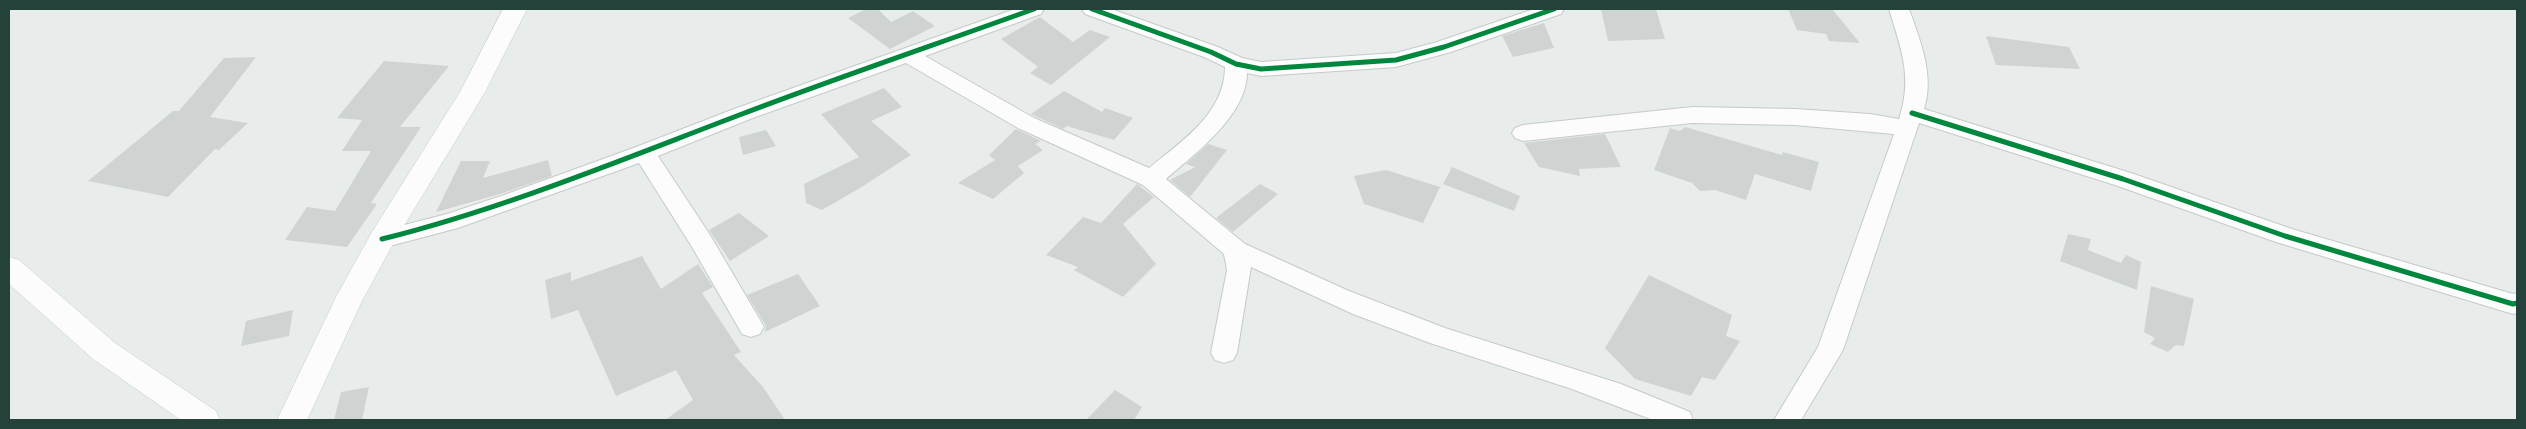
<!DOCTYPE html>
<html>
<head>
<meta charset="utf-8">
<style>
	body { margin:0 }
	#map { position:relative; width:2526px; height:429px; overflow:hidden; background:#e8edeb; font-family:"Sofia Sans Condensed",sans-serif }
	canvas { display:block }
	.frame { position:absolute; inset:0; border:10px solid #24423a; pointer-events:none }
</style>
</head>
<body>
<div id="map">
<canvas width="2526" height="429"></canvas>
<div class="frame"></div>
</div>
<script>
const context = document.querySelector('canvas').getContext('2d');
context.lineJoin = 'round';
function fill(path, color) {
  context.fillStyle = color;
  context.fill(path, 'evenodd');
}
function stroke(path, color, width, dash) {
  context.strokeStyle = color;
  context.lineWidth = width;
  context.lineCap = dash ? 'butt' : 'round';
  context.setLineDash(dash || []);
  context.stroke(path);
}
const building = new Path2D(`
	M866 9H878L891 22 913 11 935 26 890 49 848 18Z
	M1601 9H1656L1665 39 1608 41Z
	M1788 9H1832L1860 43 1829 41 1826 34 1797 30Z
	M1040 17 1073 42 1090 30 1110 37 1051 85 1030 73 1038 67 1001 39Z
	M1544 23 1554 48 1513 57 1502 36Z
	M1986 36 2069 47 2080 69 1996 65Z
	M256 57 210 117 248 123 219 150 215 149 168 197 88 181 173 111H179L224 58Z
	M384 61 449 66 400 127H421L371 203 377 204 347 247 285 240 307 207 335 211 371 151H342L362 120 337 118Z
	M884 88 902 107 871 121 911 155 860 188 822 210 806 203 804 184 859 157 821 114Z
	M1064 91 1102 112 1105 108 1133 118 1114 140 1067 126 1063 129 1031 114Z
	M1685 127 1782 155 1783 152 1819 162 1811 191 1755 174 1746 200 1715 190 1700 191 1692 183 1654 170 1670 128 1680 131Z
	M1016 129 1041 141 1035 144 1043 150 1018 166 1024 173 993 199 958 183 995 160 989 155Z
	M766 130 776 146 743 155 739 137Z
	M1605 134 1621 167 1579 169 1580 176 1539 167 1524 143Z
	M1208 144 1227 150 1190 197 1170 180 1195 167 1186 164Z
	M548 160 552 176 500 194 436 212 461 161H490L483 178Z
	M1452 167 1520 196 1514 211 1443 184Z
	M1386 170 1440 187 1423 223 1364 204 1354 176Z
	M1137 184 1154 197 1123 224 1156 264 1123 297 1074 270 1078 267 1046 255 1083 217 1101 223Z
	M1260 184 1278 194 1233 232 1216 218Z
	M739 213 769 236 730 261 709 230Z
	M2068 234 2091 239 2088 250 2121 263 2126 255 2141 262 2137 290 2060 261Z
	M642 256 661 289 698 264 713 287 702 293 741 352 734 355 763 387 785 420H665L693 400 676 370 616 396 578 310 551 319 545 280 571 272V281Z
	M798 274 820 306 765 332 766 326 747 295Z
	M1649 275 1732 315 1726 336 1740 341 1715 380 1702 377 1691 396 1635 379 1605 348Z
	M2151 286 2194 299 2184 346 2176 345 2168 352 2150 344 2155 338 2144 332Z
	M293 310 289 336 241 346 246 321Z
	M369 387 362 420H334L341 392Z
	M1115 390 1142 407 1134 420H1086Z`);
const minor = new Path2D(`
	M1015 9H1044L1041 14 925 56 1034 118 1149 168C1181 142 1225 113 1225 67L1204 57 1085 14 1082 9H1111L1218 47 1242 58 1261 62 1396 53 1437 42 1534 9H1564L1561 14 1451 52 1396 67 1261 76 1247 73C1247 115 1195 154 1166 179L1245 244 1349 291 1445 328 1621 384 1690 412 1693 420H1653L1572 389 1430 343 1353 314 1251 267 1237 353 1233 360 1224 363 1215 360 1211 353 1227 270 1224 254 1143 185 1018 128 906 63 750 119 658 156 710 235 760 320 764 327 760 334 751 337 742 334 692 247 639 163 458 228 382 248 373 245 370 239 373 233 447 214 504 195 636 147 734 109Z
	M1889 9H1909C1920 40 1935 76 1924 109L2131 173 2292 229 2513 294 2517 293V313L2513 314 2276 242 2115 185 1919 123 1843 350 1801 420H1774L1818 347 1894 134 1795 125 1692 123 1523 141 1515 138 1512 133 1515 128 1523 125 1692 107 1795 109 1870 114 1899 119C1913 77 1901 49 1889 9Z`);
const tertiary = new Path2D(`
	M503 9H527L485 92 393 244 361 303 307 420H277L337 295 372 232 460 92Z`);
const secondary = new Path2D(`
	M9 257 19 260 115 343 216 411 220 420H181L93 359 9 284Z`);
const cycleway = new Path2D(`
	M1092 9 1211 52 1236 64 1261 69 1396 60 1444 47 1554 9
	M1912 113 2123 179 2285 236 2513 304 2517 303
	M382 239C506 208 623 159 742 114 839 77 937 44 1034 9`);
fill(building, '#cfd4d2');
stroke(minor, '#c5cac8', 2);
stroke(tertiary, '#c5cac8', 1);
stroke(secondary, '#c3cbc8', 1);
fill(minor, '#fcfcfc');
fill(tertiary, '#fcfcfc');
fill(secondary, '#fcfcfc');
stroke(cycleway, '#00873e', 5);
</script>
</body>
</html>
